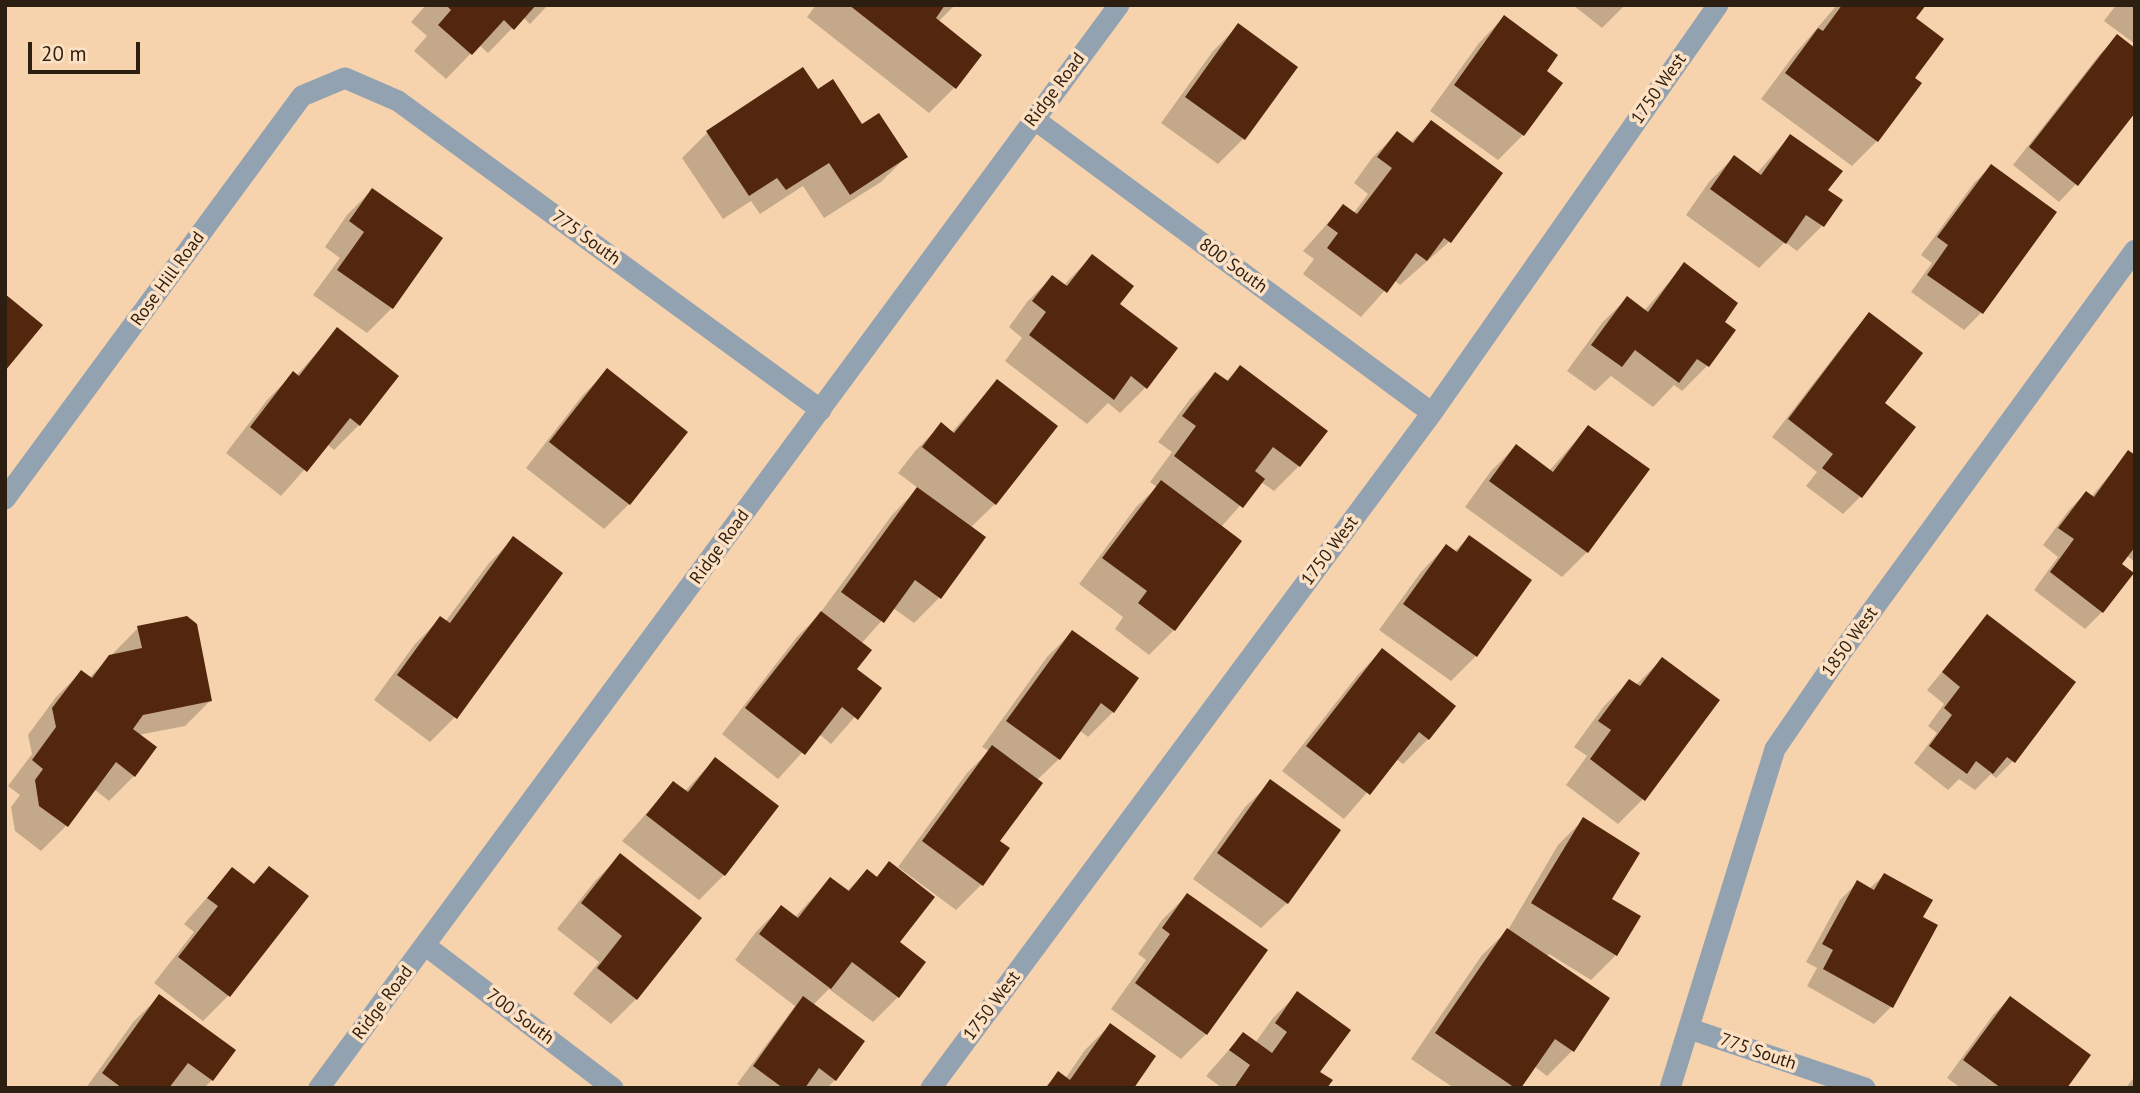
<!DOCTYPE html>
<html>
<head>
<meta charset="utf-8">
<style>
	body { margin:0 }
	#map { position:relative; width:2140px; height:1093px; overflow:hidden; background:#f6d3ad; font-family:"PT Sans",sans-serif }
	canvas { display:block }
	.frame { position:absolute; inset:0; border:7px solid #2c1f11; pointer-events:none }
	.scale { position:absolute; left:28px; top:42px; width:112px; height:32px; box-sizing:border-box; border:4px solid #2c1f11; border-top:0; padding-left:9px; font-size:21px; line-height:24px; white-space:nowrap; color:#2c1f11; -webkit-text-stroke:5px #fee1c3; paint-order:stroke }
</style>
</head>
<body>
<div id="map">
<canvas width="2140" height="1093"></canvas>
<div class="frame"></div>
<div class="scale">20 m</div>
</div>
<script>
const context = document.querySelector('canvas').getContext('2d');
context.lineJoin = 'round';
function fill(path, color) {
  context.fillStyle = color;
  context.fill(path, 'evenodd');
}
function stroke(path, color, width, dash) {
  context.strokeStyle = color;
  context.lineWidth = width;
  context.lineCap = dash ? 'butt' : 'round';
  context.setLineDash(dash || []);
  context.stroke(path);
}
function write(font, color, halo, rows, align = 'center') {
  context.font = font + ' "PT Sans",sans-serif';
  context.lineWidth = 7;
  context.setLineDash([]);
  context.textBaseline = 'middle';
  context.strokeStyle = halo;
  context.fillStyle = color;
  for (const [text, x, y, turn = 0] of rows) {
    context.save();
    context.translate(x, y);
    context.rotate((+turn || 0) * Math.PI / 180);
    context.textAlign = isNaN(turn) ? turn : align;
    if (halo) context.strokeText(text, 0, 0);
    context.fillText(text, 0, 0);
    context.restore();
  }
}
const shadow = new Path2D(`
	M426 5H548L530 24 523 17 488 53 479 45 446 79 414 51 427 36 411 22Z
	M816 5H955L938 22 954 88 929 113 807 17Z
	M1573 5H1625L1602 28Z
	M1837 5H1924L1914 18 1912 78 1920 84 1877 141 1852 166 1761 99 1794 55Z
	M2116 5H2135V44L2104 21Z
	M1504 17 1545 71 1560 83 1523 135 1498 160 1430 111 1479 43Z
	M1238 26 1296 67 1243 139 1218 164 1161 123 1213 51Z
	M2117 37 2076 184 2059 202 2013 165 2100 54Z
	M817 91 906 157 881 182 824 218 803 186 760 214 751 201 723 219 682 158 707 133Z
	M1431 122 1449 242 1400 285 1394 280 1361 317 1303 274 1314 259 1303 251 1343 206 1353 214 1368 194 1354 183 1372 158 1397 133 1410 143Z
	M1790 136 1826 191 1840 201 1822 226 1797 251 1785 242 1759 268 1686 215 1709 182 1734 157 1757 173Z
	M1991 166 2054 212 1981 313 1964 330 1911 292 1932 263 1921 255 1974 183Z
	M372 190 441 239 392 308 367 333 313 295 340 258 325 247 347 215Z
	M1092 256 1118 304 1145 388 1120 413 1108 403 1087 424 1005 361 1022 338 1009 327 1027 302 1052 277 1063 286Z
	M1684 265 1722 322 1733 331 1707 366 1682 391 1674 385 1653 407 1611 376 1595 391 1567 371 1602 323 1627 298 1644 311Z
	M1870 314 1882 403 1913 427 1860 497 1843 514 1806 486 1817 472 1772 437 1853 332Z
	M337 330 359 425 334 450 327 444 281 496 226 453 268 399 293 374 296 376Z
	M1240 367 1299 466 1274 491 1261 482 1221 527 1174 630 1149 655 1115 629 1123 617 1079 584 1136 507 1157 487 1150 482 1172 452 1158 442 1190 399 1215 374 1225 382Z
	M607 371 629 504 604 529 526 468 582 396Z
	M997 381 995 504 970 528 983 537 939 598 914 623 893 608 861 644 855 669 880 688 831 744 819 734 778 779 722 734 796 638 818 616 892 515 918 488 898 473 916 450 941 425 951 433Z
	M1588 427 1587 552 1562 577 1465 507 1491 471 1516 446 1549 471Z
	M2128 453 2135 458V562L2126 555 2119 564 2102 612 2085 629 2034 590 2058 557 2043 545 2069 510 2086 493 2091 497Z
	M1469 537 1476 656 1451 681 1379 630 1421 572 1446 546 1454 552Z
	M514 538 455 717 430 742 374 700 415 644 440 619 445 622 489 563Z
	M1987 617 2013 761 1996 778 1991 774 1975 790 1959 779 1948 790 1914 763 1937 733 1928 726 1944 704 1927 690Z
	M138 628 210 701 185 726 138 735 134 776 109 801 94 789 66 826 41 851 15 831 11 807 20 795 8 786 32 754 28 735 56 697 81 672 89 678Z
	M1072 632 1113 712 1088 737 1079 730 1059 759 1037 780 998 842 981 885 956 910 898 867 967 773 989 751 982 747 1047 657Z
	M1382 650 1428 739 1403 764 1396 759 1344 819 1282 771 1357 676Z
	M1662 659 1643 799 1618 824 1566 785 1587 756 1574 747 1604 706 1629 681 1636 685Z
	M715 759 724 875 699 900 622 841 673 783 684 792Z
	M1271 782 1339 831 1287 903 1261 928 1193 879 1245 807Z
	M1583 820 1610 899 1616 955 1591 980 1549 954 1547 957 1608 999 1572 1051 1547 1076 1534 1066 1519 1088H1454L1411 1059 1482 955 1508 930 1558 845Z
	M620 856 700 918 636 999 611 1024 573 994 599 962 557 929 595 881Z
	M889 864 898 943 924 962 898 997 873 1022 829 989 813 1005 835 1080 827 1088H743L737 1084 795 1006 735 960 756 932 781 907 795 917 830 879 846 892 867 871 875 878Z
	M269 868 306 897 228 996 203 1021 154 983 194 932 184 924 232 869 252 885Z
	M1884 875 1921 918 1891 1007 1874 1024 1807 986 1817 968 1806 962 1840 900 1857 883 1869 889Z
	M1187 895 1206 1034 1181 1059 1111 1009 1146 960 1138 954 1162 920Z
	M1298 993 1325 1088H1222L1206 1076 1243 1034 1255 1043 1273 1018Z
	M160 996 212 1080 204 1088H86L134 1021Z
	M2010 998 2065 1088H1961L1947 1078 1993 1015Z
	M1110 1025 1132 1088H1044L1058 1074 1065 1079 1085 1050Z
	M2135 1077V1088H2126L2131 1081Z`);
const building = new Path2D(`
	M446 5H536L514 30 504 20 472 55 438 25 451 10Z
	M849 5H945L936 18 982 55 956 89Z
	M1842 5H1926L1916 18 1944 39 1915 78 1922 83 1878 142 1785 73 1818 28 1823 31Z
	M1504 15 1558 55 1547 71 1563 83 1524 136 1454 85Z
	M1238 23 1298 67 1245 140 1185 97Z
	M2117 34 2135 48V113L2078 186 2029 147Z
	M803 67 818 89 833 79 862 124 879 113 908 157 850 195 829 163 786 190 777 178 749 196 706 131Z
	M1431 120 1503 173 1451 243 1444 238 1427 261 1416 253 1387 293 1327 248 1338 233 1327 225 1343 204 1357 214 1392 168 1377 157 1397 131 1413 143Z
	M1790 134 1843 171 1828 190 1843 200 1824 227 1806 215 1786 244 1710 189 1734 155 1761 175Z
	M1991 164 2057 212 1983 314 1927 275 1948 245 1937 237Z
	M372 188 443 238 393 309 337 270 364 232 349 221Z
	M1092 254 1134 286 1120 304 1178 348 1147 389 1131 376 1114 400 1029 335 1046 312 1032 301 1052 275 1067 286Z
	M1684 262 1738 303 1725 322 1736 330 1709 367 1697 359 1679 383 1635 350 1622 367 1591 345 1627 296 1648 312Z
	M5 294 43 325 5 371Z
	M1869 312 1923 353 1885 403 1916 427 1862 498 1822 468 1833 454 1788 419Z
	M337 327 399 376 360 426 350 418 307 472 250 427 293 371 299 376Z
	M1240 365 1328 431 1300 467 1273 447 1255 471 1265 479 1243 508 1174 456 1196 426 1182 416 1215 372 1228 381Z
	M607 368 688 432 630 505 549 442Z
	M997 379 1058 426 996 505 922 447 941 422 954 433Z
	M1588 425 1650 469 1588 553 1489 481 1516 444 1553 472Z
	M2128 450 2135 455V547L2122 564 2134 573 2103 613 2050 572 2074 539 2058 528 2086 491 2094 497Z
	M1161 480 1242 541 1175 631 1138 603 1147 591 1102 558Z
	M917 487 986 537 941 599 915 580 884 623 841 592Z
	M1469 535 1532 580 1477 657 1403 604 1446 544 1457 552Z
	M513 536 563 573 457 719 397 675 440 616 450 623Z
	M821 611 872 650 857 669 882 688 858 720 842 707 805 755 745 708Z
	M1987 614 2076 682 2015 763 2007 757 1993 774 1976 761 1967 774 1929 746 1952 715 1944 708 1960 687 1942 672Z
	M187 616 197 624 212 701 143 715 133 729 157 747 135 777 116 762 68 827 39 806 35 780 43 769 32 760 56 727 52 708 81 670 92 678 109 655 142 648 137 626Z
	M1072 630 1139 678 1114 713 1101 703 1060 760 1006 721Z
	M1382 648 1456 706 1429 740 1419 732 1370 795 1306 746Z
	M1662 657 1720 700 1645 801 1590 759 1611 730 1598 721 1629 679 1640 686Z
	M992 745 1043 783 1000 841 1010 848 983 886 922 841Z
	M715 757 779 806 725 876 646 815 673 781 688 792Z
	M1270 779 1341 830 1288 904 1217 853Z
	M1583 817 1640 853 1612 899 1641 916 1617 956 1531 903Z
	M620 853 702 918 637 1000 597 968 622 936 581 903Z
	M889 861 935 897 900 942 926 962 899 998 852 962 831 989 759 934 781 905 798 918 830 877 849 891 867 869 877 877Z
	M269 866 309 896 230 997 178 957 218 906 207 898 232 867 254 884Z
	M1884 873 1933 900 1923 917 1938 925 1893 1008 1823 969 1833 950 1822 944 1857 880 1874 890Z
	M1187 893 1268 950 1207 1035 1135 983 1170 934 1162 928Z
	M1507 928 1610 998 1574 1052 1555 1039 1521 1088H1515L1435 1033Z
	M1297 991 1351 1030 1320 1072 1333 1080 1327 1088H1234L1250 1065 1229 1050 1243 1032 1272 1053 1287 1032 1275 1023Z
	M159 994 236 1050 213 1081 188 1063 169 1088H122L102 1073Z
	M803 996 865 1041 836 1081 819 1068 805 1088H783L753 1066Z
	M2010 996 2091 1055 2067 1088H2001L1963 1060Z
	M1110 1023 1156 1056 1134 1088H1046L1058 1071 1070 1080Z`);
const minor = new Path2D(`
	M1034 119 1432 413
	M5 499 302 96 345 78 398 101 821 410
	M426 946 613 1088
	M1690 1029 1865 1088
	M319 1088 1119 5
	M931 1088 1432 413 1718 5
	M1670 1088 1775 749 1841 653 2135 250`);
const streetNames = [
	["1750 West",1659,89,-55],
	["Ridge Road",1055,90,-53],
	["775 South",586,238,36],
	["800 South",1233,266,36],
	["Rose Hill Road",168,279,-54],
	["Ridge Road",720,547,-54],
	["1750 West",1330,551,-53],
	["1850 West",1850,642,-54],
	["Ridge Road",383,1003,-53],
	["1750 West",992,1006,-53],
	["700 South",520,1017,37],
	["775 South",1758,1052,19]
];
fill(shadow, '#0003');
fill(building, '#53270d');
stroke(minor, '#92a2b1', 21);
write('18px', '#2c1f11', '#fee1c3', streetNames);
</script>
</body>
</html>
